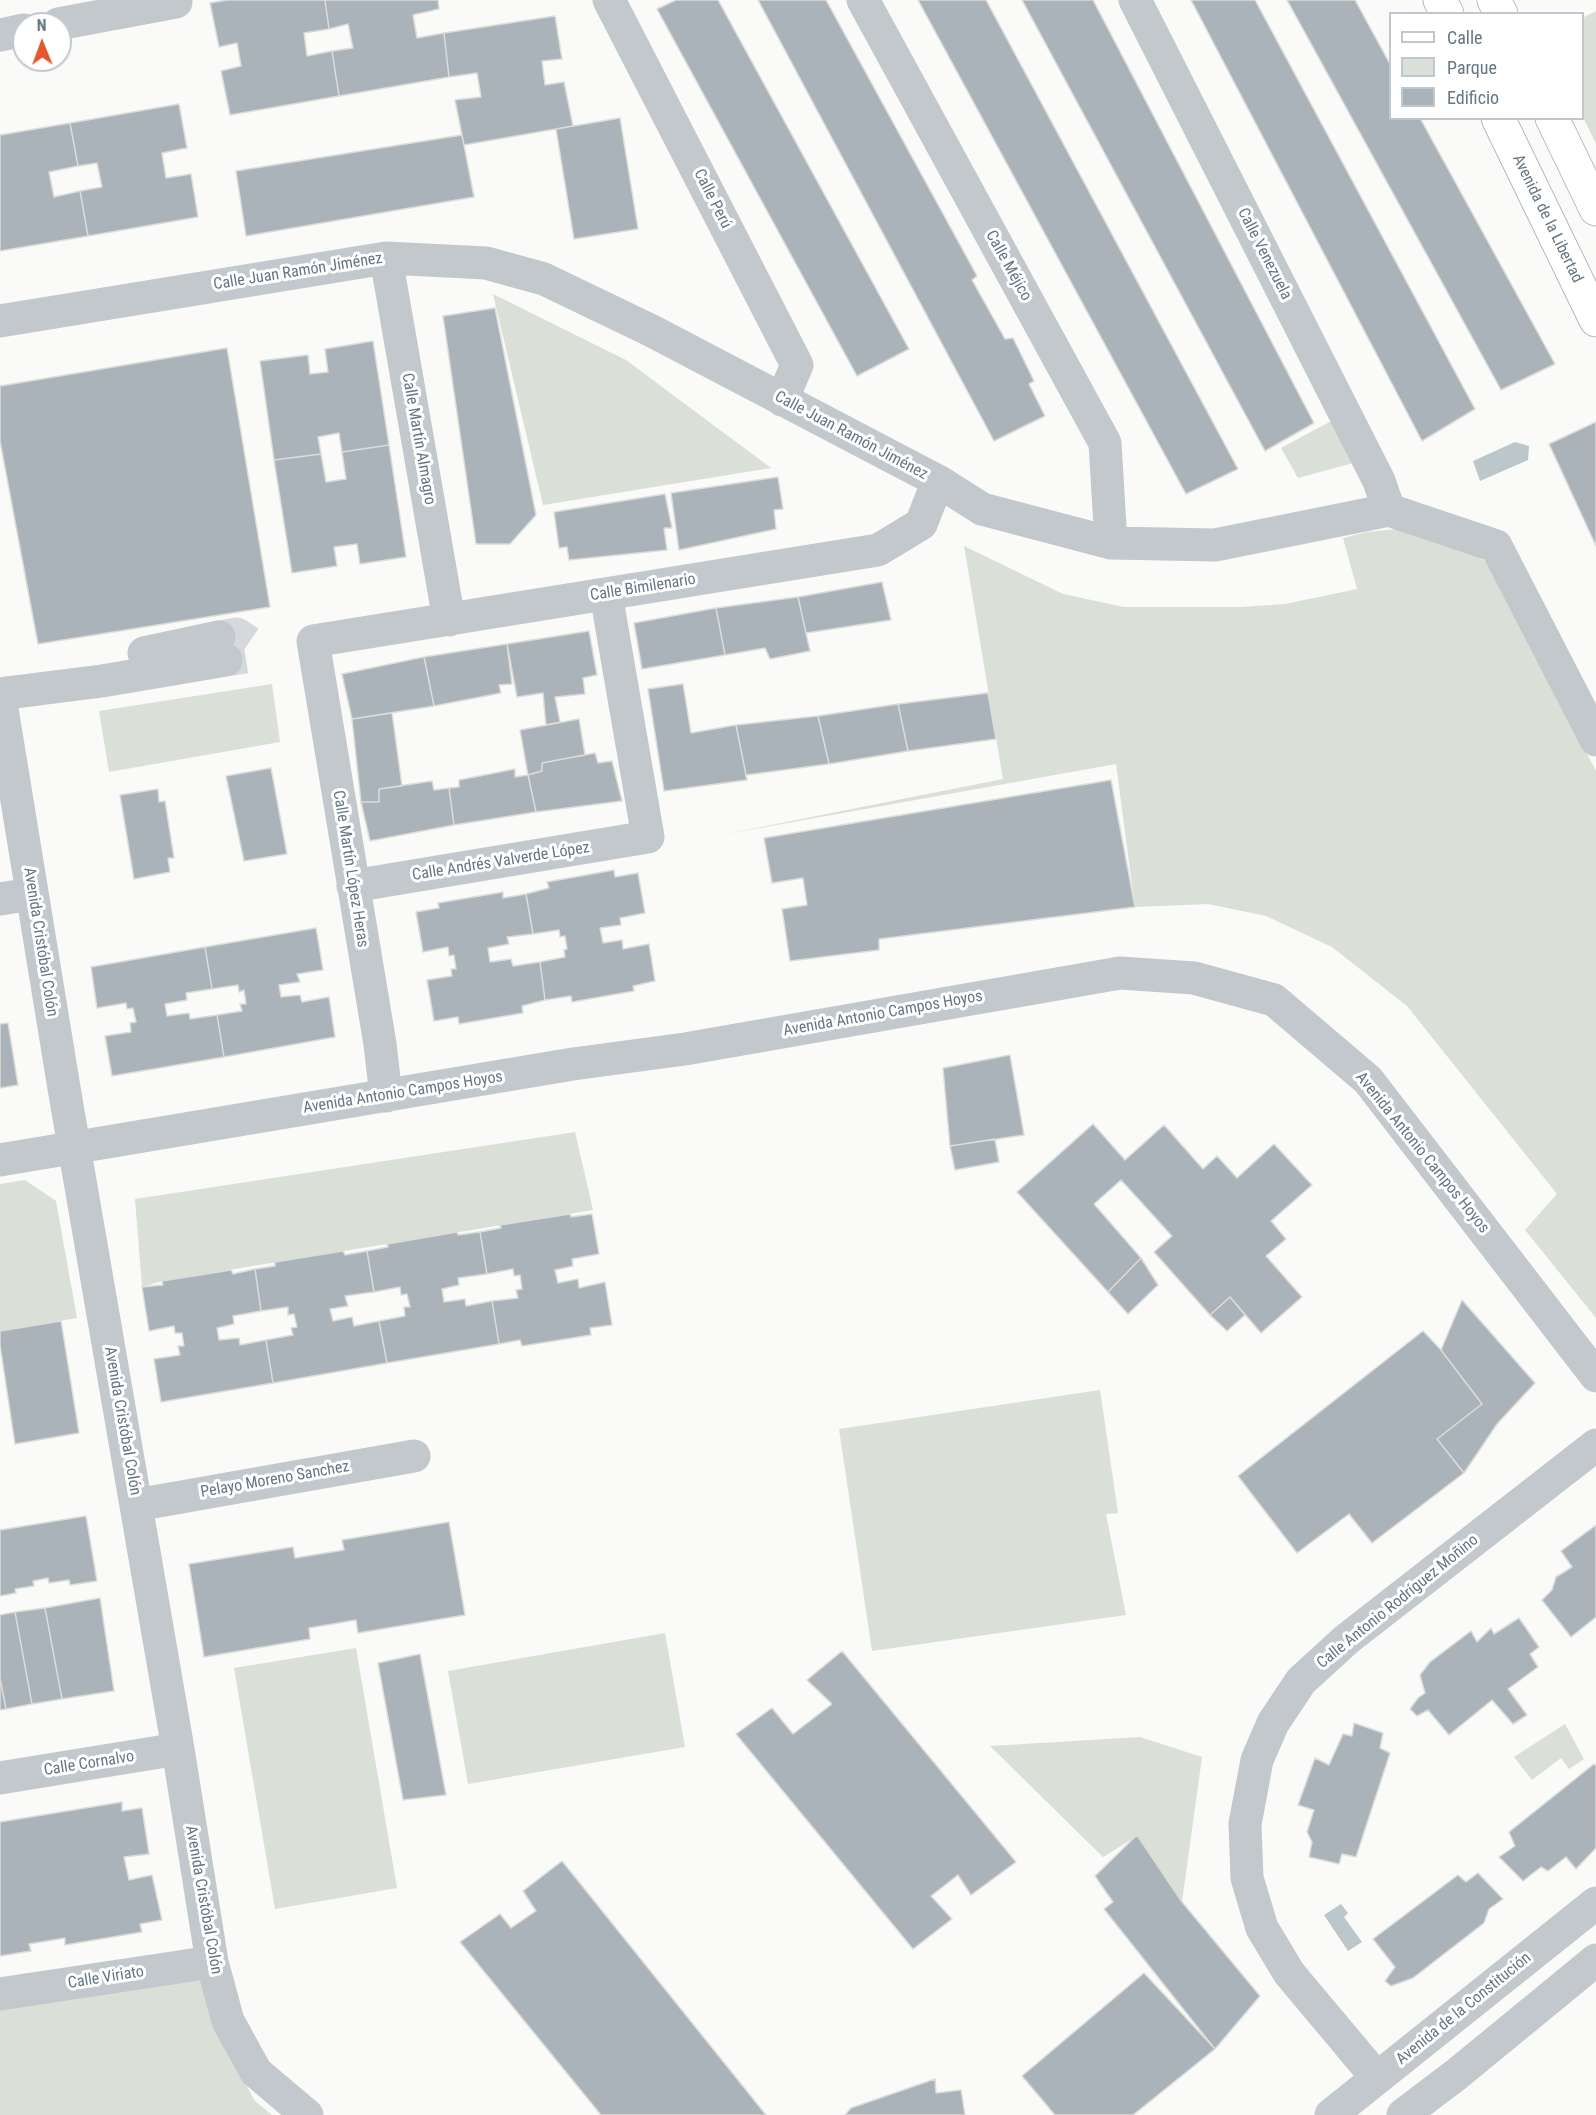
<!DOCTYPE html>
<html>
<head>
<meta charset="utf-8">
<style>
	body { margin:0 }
	#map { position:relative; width:1596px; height:2115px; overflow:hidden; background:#fafaf8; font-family:"Roboto Condensed",sans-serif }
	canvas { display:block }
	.legend { position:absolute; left:1389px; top:12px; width:195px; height:108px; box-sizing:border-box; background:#fff; border:2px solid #c1c8cd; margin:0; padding:8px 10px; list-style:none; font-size:18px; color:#657683 }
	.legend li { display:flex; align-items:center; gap:12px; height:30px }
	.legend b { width:30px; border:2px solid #c1c8cd }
	.north { position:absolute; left:12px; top:12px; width:60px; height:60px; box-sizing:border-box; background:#fff; border:2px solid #c1c8cd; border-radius:50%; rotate:359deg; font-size:16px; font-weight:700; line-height:24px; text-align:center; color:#657683 }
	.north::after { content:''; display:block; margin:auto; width:21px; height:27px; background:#e4572e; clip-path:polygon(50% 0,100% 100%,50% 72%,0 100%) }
</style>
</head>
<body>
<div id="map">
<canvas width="1596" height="2115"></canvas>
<ul class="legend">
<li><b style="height:8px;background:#fff"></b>Calle</li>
<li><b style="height:16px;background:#dadfd7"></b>Parque</li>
<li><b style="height:16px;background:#aab3b9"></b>Edificio</li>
</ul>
<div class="north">N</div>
</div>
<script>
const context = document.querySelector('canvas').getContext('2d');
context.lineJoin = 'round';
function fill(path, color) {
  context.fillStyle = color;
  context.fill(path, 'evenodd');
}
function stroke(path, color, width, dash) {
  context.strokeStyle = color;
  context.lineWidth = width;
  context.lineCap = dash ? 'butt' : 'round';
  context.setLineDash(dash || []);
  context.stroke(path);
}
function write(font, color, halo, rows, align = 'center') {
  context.font = font + ' "Roboto Condensed",sans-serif';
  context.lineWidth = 6;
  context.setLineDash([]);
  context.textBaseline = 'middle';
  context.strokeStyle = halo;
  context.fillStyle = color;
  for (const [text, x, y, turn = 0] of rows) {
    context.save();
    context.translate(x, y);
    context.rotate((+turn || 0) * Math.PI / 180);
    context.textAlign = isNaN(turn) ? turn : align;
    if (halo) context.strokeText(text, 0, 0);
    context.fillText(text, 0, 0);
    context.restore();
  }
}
const green = new Path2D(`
	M1596 11V144L1583 117 1582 18Z
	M493 294 626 360 771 468 543 505Z
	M1333 420 1353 463 1298 478 1281 448Z
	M1397 529 1461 548 1487 562 1596 771V1318L1525 1230 1557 1194 1407 1006 1332 947 1266 916 1208 904 1135 907 1116 764 726 834 1003 779 964 546 1063 594 1124 607H1241L1285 604 1357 589 1343 538 1367 532Z
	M272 684 280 742 109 772 99 711Z
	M575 1132 593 1210 162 1281 142 1287 135 1199Z
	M25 1180 56 1201 77 1318 0 1331V1184Z
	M1100 1390 1118 1513 1106 1514 1126 1615 872 1651 839 1429Z
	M665 1633 685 1747 468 1784 448 1671Z
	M356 1648 397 1888 275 1909 234 1668Z
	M1565 1724 1584 1759 1569 1769 1561 1758 1532 1780 1514 1757Z
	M1140 1737 1202 1757 1182 1902 1137 1836 1103 1857 990 1746Z
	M205 1971 213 2025 255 2101 272 2115H0V2002Z`);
const water = new Path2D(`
	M1515 442 1529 446 1528 460 1480 481 1473 461Z
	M1341 1904 1348 1913 1344 1917 1362 1942 1348 1951 1324 1915Z`);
const building = new Path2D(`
	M227 0H325L329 29 304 33 307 56 332 51 339 96 230 115 221 71 241 66 237 43 219 47 210 3Z
	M325 0H438L439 9 413 15 417 38 444 33 449 77 339 96 332 51 353 48 348 24 329 29Z
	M676 0H718L909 349 857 376 657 9Z
	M758 0H826L977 276 972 280 1005 339 1013 338 1034 381 1029 384 1045 416 994 441Z
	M918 0H986L1238 469 1186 494Z
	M1022 0H1093L1314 423 1265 451Z
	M1191 0H1255L1475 409 1422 441Z
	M1287 0H1355L1390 64V118H1420L1555 364 1501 390Z
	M555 16 562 59 542 61 545 85 564 82 573 126 464 145 455 100 481 97 477 73 449 77 444 33Z
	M179 104 187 148 162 153 166 178 191 174 198 217 88 236 80 191 102 187 97 163 78 166 70 123Z
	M620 118 638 229 574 239 556 129Z
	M70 123 78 166 49 172 54 197 80 191 88 236 0 251V135Z
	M462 135 474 197 246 236 236 171Z
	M495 308 536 515 510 544H476L443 316Z
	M373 341 389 445 342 452 339 433 318 437 321 454 274 460 260 361 308 355 310 374 328 372 325 349Z
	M227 348 270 607 38 644 0 441V386Z
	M1596 422V546L1549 444Z
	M389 445 406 557 360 564 357 544 334 547 337 566 292 573 274 460 321 454 326 482 346 479 342 452Z
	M778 477 783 509 774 510 776 529 679 550 671 493Z
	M665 494 672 528H664L667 550 569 560 567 547 559 548 554 512Z
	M882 582 891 620 806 633 798 597Z
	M798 597 810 651 770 659 765 648 725 655 716 608Z
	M716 608 725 655 642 669 634 623Z
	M589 631 597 675 583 678 585 694 555 697 560 722 546 725 543 693 517 697 507 644Z
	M507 644 512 684 499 685 501 693 434 706 424 657Z
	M424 657 434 706 352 719 342 674Z
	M683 684 691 733 736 725 747 780 664 791 648 689Z
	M988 693 996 739 908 751 898 704Z
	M898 704 908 751 829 764 818 716Z
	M392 713 402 786 379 789V802H361L352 719Z
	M818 716 829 764 746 775 736 725Z
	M579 719 585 755 542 763V771L528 775 520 730Z
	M595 753 598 763 612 761 622 801 536 812 528 775 542 771V763Z
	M271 768 287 854 244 861 226 776Z
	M515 769V777L528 775 536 812 454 825 449 788 459 787V780Z
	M1111 780 1135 907 879 939V950L790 961 782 909 807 905 803 878 772 883 764 838Z
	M432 781 434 790 449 788 454 825 370 841 361 802H379V789Z
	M158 789 159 802 165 801 174 858H168L170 872 134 879 120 795Z
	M614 870 615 877 638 873 645 913 620 918 621 925 600 928 603 943 622 940 623 949 649 944 655 981 633 986 634 991 572 1002 571 996 545 1000 540 962 565 957 564 950 567 949 565 936 560 937 559 930 533 934 526 894 549 888 547 882Z
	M503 892V898L526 894 533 934 507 937 509 944 488 948 490 962 511 959 513 966 540 962 545 1000 522 1006 523 1013 459 1024 458 1017 434 1021 427 980 452 976 451 969H456L454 955 449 956 448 947 423 952 416 912 439 908 438 903Z
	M316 928 323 970 297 974 300 982 279 985 281 997 300 995 302 1002 329 997 335 1037 224 1057 217 1015 242 1011 240 1004H246L244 990 239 992 238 985 212 989 205 947Z
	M205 947 212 989 186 993 187 1000 165 1004 167 1016 189 1013 190 1019 217 1015 224 1057 112 1076 105 1036 131 1032 130 1023 136 1022 133 1008 127 1009 126 1003 97 1008 91 967Z
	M8 1023 18 1085 0 1088V1024Z
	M1010 1055 1024 1135 950 1146 943 1068Z
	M1093 1124 1125 1160 1164 1125 1203 1169 1217 1156 1237 1178 1274 1144 1312 1185 1271 1221 1286 1239 1266 1256 1302 1297 1261 1333 1230 1297 1210 1315 1154 1252 1172 1236 1121 1180 1094 1204 1141 1258 1108 1292 1017 1192Z
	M995 1139 999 1162 955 1170 950 1146Z
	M570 1214 571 1217 592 1214 599 1254 572 1259 573 1266 555 1270 558 1283 578 1279 579 1288 605 1282 612 1325 590 1328 591 1335 522 1346 520 1340 499 1344 492 1301 518 1298 516 1290 522 1289 520 1275 514 1276 513 1269 487 1274 480 1232 501 1228 500 1225Z
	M457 1232 458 1235 480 1232 487 1274 458 1278 459 1285 442 1289 444 1302 465 1299 466 1306 492 1301 499 1344 387 1363 379 1321 405 1316 404 1307H410L407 1294 401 1295 400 1287 374 1292 367 1251 388 1247 387 1244Z
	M343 1251 345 1255 367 1251 374 1292 345 1296 348 1306 330 1309 333 1321 352 1317 354 1326 379 1321 387 1363 273 1383 266 1340 293 1335 291 1328 297 1327 294 1314 288 1315V1307L261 1311 255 1269 275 1266V1262Z
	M1141 1258 1158 1285 1128 1314 1108 1292Z
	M255 1269 261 1311 233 1316 234 1324 217 1328 219 1340 239 1338 240 1345 266 1340 273 1383 161 1402 154 1359 180 1355 178 1346H184L182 1333H175L174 1326 149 1331 142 1287 163 1285 162 1281 231 1270 233 1274Z
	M1230 1297 1245 1315 1227 1331 1210 1315Z
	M1462 1300 1535 1383 1497 1424 1464 1473 1437 1439 1482 1404 1441 1350Z
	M61 1321 79 1433 15 1444 0 1345V1331Z
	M1423 1331 1441 1350 1482 1404 1437 1439 1464 1473 1372 1543 1349 1514 1297 1553 1238 1476Z
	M86 1516 97 1581 70 1585 69 1580 49 1583 48 1578 33 1581 34 1586 15 1589 16 1593 0 1596V1530Z
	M449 1522 465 1615 358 1633 356 1620 309 1628 310 1639 204 1657 189 1564 293 1547 295 1558 344 1550 342 1540Z
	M1596 1525V1617L1571 1637 1542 1600 1552 1590 1556 1577 1572 1567 1561 1551Z
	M100 1598 114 1691 62 1699 45 1608Z
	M45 1608 62 1699 32 1704 15 1612Z
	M15 1612 32 1704 6 1709 0 1678V1615Z
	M1519 1618 1539 1647 1530 1654 1538 1667 1508 1689 1527 1715 1513 1724 1492 1700 1449 1735 1428 1710 1417 1716 1410 1709 1418 1698 1425 1693 1420 1675 1430 1662 1471 1631 1477 1642 1491 1628 1494 1634Z
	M842 1651 1016 1862 971 1895 958 1875 931 1896 952 1919 913 1949 736 1734 772 1708 793 1734 832 1704 807 1680Z
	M420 1654 446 1795 403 1800 378 1663Z
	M0 1678 6 1709 0 1710Z
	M1354 1723 1383 1733 1380 1748 1390 1753 1356 1857 1342 1854 1339 1864 1309 1857 1312 1842 1307 1832 1314 1810 1298 1805 1315 1758 1329 1765 1343 1734 1352 1736Z
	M1594 1764 1596 1766V1848L1576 1869 1566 1857 1548 1871 1541 1867 1523 1881 1499 1857 1515 1846 1509 1832Z
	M122 1802V1811L142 1808 149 1854 124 1857 129 1880 152 1875 162 1920 140 1924 142 1932 65 1945V1938L29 1944 31 1951 0 1956V1822Z
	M1137 1835 1182 1902 1260 1996 1215 2049 1104 1909 1113 1902 1095 1876Z
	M562 1861 766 2115H601L460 1942 500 1914 511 1928 536 1911 523 1891Z
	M1478 1873 1503 1899 1489 1909 1484 1923 1413 1978 1391 1986 1385 1981 1395 1967 1373 1939 1458 1875 1466 1882Z
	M1144 1973 1215 2049 1133 2115H1055L1022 2076Z
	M935 2079 936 2093 961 2090 965 2115H845L851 2108Z`);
const minorTunnel = new Path2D(`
	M219 637 237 634 250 643 246 657 226 660`);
const minor = new Path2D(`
	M609 0 797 365 782 400
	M863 0 1105 443 1111 543
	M1135 0 1379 481 1389 510
	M58 24 176 2
	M0 35 24 30
	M386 258 449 620
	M0 321 386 258 486 263 544 279 652 331 938 481 982 509 1111 543 1215 545 1389 510 1496 546 1596 740
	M144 653 219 637
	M0 694 102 681 226 660
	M0 697 65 1094 178 1749 212 1962 228 2021 256 2072 307 2115
	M353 886 648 837 606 594
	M0 899 32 894
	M386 1096 380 1044 313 641 878 550 921 524 938 481
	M0 1160 573 1064 685 1049 1120 973 1194 978 1274 1000 1368 1080 1596 1376
	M136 1505 414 1456
	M0 1778 178 1749
	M0 1994 212 1962
	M1377 2078 1289 1973 1262 1928 1247 1878 1245 1824 1257 1760 1273 1723 1301 1681 1347 1639 1596 1445
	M1331 2115 1596 1903
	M1403 2115 1457 2074 1596 1960`);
const major = new Path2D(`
	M1440 0 1447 14
	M1494 0 1501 14
	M1498 118 1596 320
	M1552 118 1596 209`);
const streetNames = [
	["Calle Perú",712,199,63],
	["Avenida de la Libertad",1547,219,64],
	["Calle Venezuela",1264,254,63],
	["Calle Méjico",1008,266,61],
	["Calle Juan Ramón Jiménez",298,272,-9],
	["Calle Juan Ramón Jiménez",851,436,28],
	["Calle Martín Almagro",418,439,80],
	["Calle Bimilenario",643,588,-9],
	["Calle Andrés Valverde López",501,862,-9],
	["Calle Martín López Heras",350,869,81],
	["Avenida Cristóbal Colón",40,942,81],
	["Avenida Antonio Campos Hoyos",883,1014,-10],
	["Avenida Antonio Campos Hoyos",403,1093,-9],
	["Avenida Antonio Campos Hoyos",1422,1153,51],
	["Avenida Cristóbal Colón",122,1421,80],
	["Pelayo Moreno Sanchez",275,1480,-10],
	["Calle Antonio Rodríguez Moñino",1398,1602,-39],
	["Calle Cornalvo",89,1764,-9],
	["Avenida Cristóbal Colón",203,1900,80],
	["Calle Viriato",106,1978,-9],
	["Avenida de la Constitución",1464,2009,-39]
];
fill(green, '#dadfd7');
fill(water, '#bbc7cb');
fill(building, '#aab3b9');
stroke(building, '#dcdcda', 1.5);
stroke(minorTunnel, '#d5d9db', 33, [33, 16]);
stroke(major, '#b5babe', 35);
stroke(minor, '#c3c8cc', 33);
stroke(major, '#fff', 33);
write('16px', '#657683', '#fff', streetNames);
</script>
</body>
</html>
